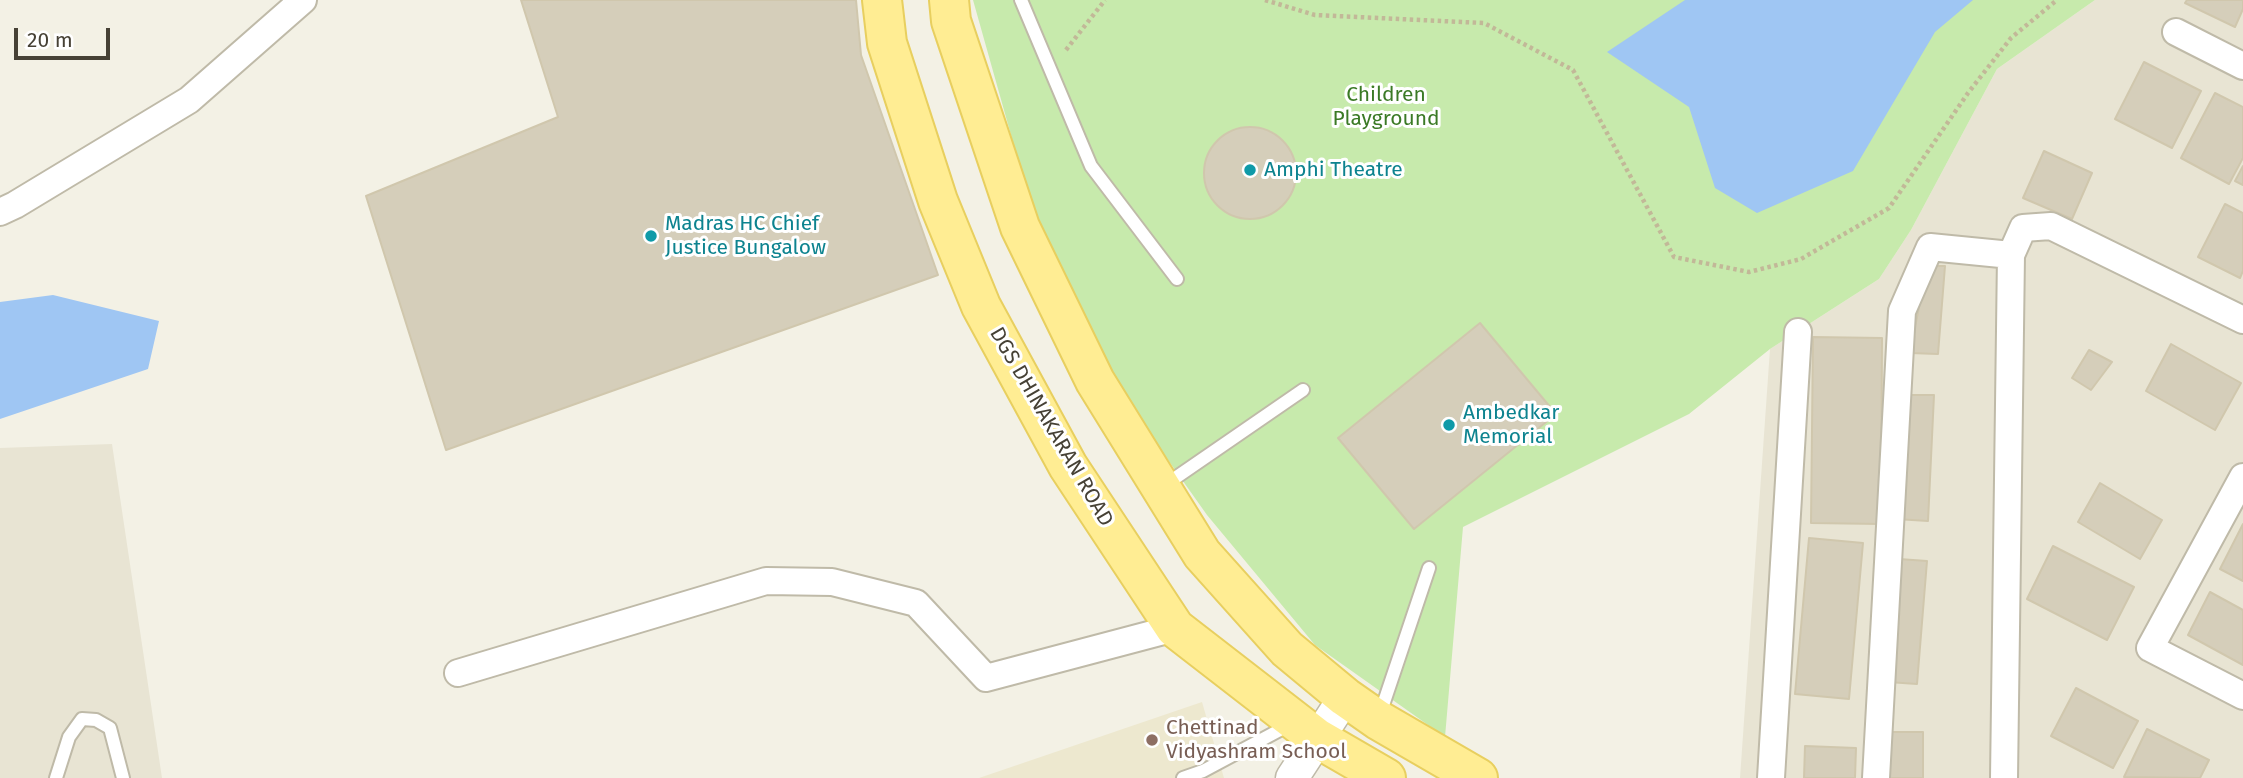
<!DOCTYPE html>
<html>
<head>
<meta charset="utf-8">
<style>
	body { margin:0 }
	#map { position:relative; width:2243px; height:778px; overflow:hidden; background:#f3f1e5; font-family:"Fira Sans",sans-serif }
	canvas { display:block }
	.scale { position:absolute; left:14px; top:28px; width:96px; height:32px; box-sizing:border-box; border:4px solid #464135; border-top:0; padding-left:9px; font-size:21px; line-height:24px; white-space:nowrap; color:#464135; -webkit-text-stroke:5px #fff; paint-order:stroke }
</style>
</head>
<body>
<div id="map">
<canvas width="2243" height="778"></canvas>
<div class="scale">20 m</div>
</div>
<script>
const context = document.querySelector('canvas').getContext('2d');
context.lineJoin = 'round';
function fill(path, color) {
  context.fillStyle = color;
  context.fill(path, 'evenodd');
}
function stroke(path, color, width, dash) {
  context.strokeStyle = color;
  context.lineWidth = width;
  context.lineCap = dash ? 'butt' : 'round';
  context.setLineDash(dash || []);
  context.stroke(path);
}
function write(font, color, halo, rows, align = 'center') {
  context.font = font + ' "Fira Sans",sans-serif';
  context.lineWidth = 6;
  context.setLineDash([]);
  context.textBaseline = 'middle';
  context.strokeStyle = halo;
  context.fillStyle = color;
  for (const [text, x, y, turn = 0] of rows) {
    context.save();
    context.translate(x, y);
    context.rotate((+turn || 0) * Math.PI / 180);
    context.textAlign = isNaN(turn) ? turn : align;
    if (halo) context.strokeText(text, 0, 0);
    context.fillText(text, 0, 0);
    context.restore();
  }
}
const residential = new Path2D(`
	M2095 0H2243V778H1740L1770 349 1879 279 1911 230 1997 69Z
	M112 444 162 778H0V448Z`);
const education = new Path2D(`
	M1202 702 1224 778H979Z`);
const green = new Path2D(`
	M973 0H2095L1997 69 1911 230 1879 279 1770 349 1689 414 1463 527 1445 737 1315 645 1207 515 1117 388 1031 206Z`);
const water = new Path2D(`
	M1685 0H1973L1935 32 1853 171 1757 213 1715 188 1689 107 1607 52Z
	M53 295 159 321 148 369 0 419V302Z`);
const building = new Path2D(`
	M521 0H856L861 55 938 275 446 450 366 196 558 117Z
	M2187 0H2243V9L2235 27 2185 3Z
	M2144 62 2201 91 2172 148 2115 119Z
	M2215 93 2243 107V158L2229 184 2181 158Z
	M1204 173a46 46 0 1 1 92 0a46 46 0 1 1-92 0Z
	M2044 151 2092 173 2072 219 2023 198Z
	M2243 166V185L2235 181Z
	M2225 204 2243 213V271L2240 278 2198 257Z
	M1927 266H1945L1938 354 1910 353Z
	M1480 323 1556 414 1414 529 1338 438Z
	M1813 337 1882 338 1881 524 1811 523Z
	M2171 344 2241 383 2215 430 2146 391Z
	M2089 350 2112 362 2091 390 2072 378Z
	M1909 395H1934L1928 521 1896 519Z
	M2100 483 2162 520 2140 559 2078 522Z
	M2243 524V581L2220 569Z
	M1809 538 1863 543 1849 699 1795 694Z
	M2053 546 2134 587 2107 640 2027 599Z
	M1899 559 1927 561 1917 684 1888 682Z
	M2210 592 2243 610V665L2188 635Z
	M2076 688 2138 721 2113 768 2051 736Z
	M2147 729 2209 760 2200 778 2124 777Z
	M1888 732H1923V778H1883Z
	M1805 746 1856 748 1855 778H1804Z`);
const path = new Path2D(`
	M1265 0 1315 15 1484 23 1573 70 1674 257 1749 272 1801 259 1889 208 1968 93 2011 38 2057 0
	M1066 50 1105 0`);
const service = new Path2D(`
	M1021 0 1091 166 1177 279
	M1165 485 1303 390
	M1379 717 1429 568
	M56 778 69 737 82 719 96 720 110 728 123 778
	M1183 778 1203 771 1291 724`);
const minor = new Path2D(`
	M2176 32 2243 66
	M0 212 15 205 189 100 303 0
	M2243 477 2150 648 2243 696
	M458 673 766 581 832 582 916 603 986 678 1175 628
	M1771 778 1798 332
	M1876 778 1902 311 1930 247 2011 255
	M2004 778 2011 255 2023 228 2051 226 2243 320`);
const tertiary = new Path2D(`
	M1292 778 1345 697`);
const primary = new Path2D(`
	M882 0 887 43 938 201 981 306 1068 466 1175 628 1317 738 1386 778
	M949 0 951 21 1020 227 1095 381 1202 554 1287 649 1345 697 1378 720 1478 778`);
const markers = [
	[1250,170,7,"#0f9aa8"],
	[651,236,7,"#0f9aa8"],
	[1449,425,7,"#0f9aa8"],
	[1152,740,7,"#8d6e63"]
];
const parkNames = [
	["Children",1386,95],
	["Playground",1386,119]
];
const cultureNames = [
	["Amphi Theatre",1264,170],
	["Madras HC Chief",665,224],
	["Justice Bungalow",665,248],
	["Ambedkar",1463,413],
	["Memorial",1463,437]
];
const streetNames = [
	["DGS DHINAKARAN ROAD",1051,427,60]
];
const educationNames = [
	["Chettinad",1166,728],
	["Vidyashram School",1166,752]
];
fill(residential, '#e8e4d3');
fill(education, '#ede8cf');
fill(green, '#c7eaac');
fill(water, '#9fc6f3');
fill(building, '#d5ceba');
stroke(building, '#d0c7ad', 2);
stroke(service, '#bfbaa8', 16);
stroke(minor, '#bfbaa8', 30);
stroke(tertiary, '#bfbaa8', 35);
stroke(primary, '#e8cf5f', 42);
stroke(path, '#c2b898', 4.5, [3.5, 3.5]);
stroke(service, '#fff', 12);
stroke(minor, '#fff', 26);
stroke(tertiary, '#fff', 32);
stroke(primary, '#ffed93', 38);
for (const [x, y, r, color] of markers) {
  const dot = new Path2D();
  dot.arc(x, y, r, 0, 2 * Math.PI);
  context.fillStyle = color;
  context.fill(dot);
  stroke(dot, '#fff', 2.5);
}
write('21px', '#3b7a26', '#fff', parkNames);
write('21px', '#0d838f', '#fff', cultureNames, 'left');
write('21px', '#464135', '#fff', streetNames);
write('21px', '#785e54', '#fff', educationNames, 'left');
</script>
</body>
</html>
